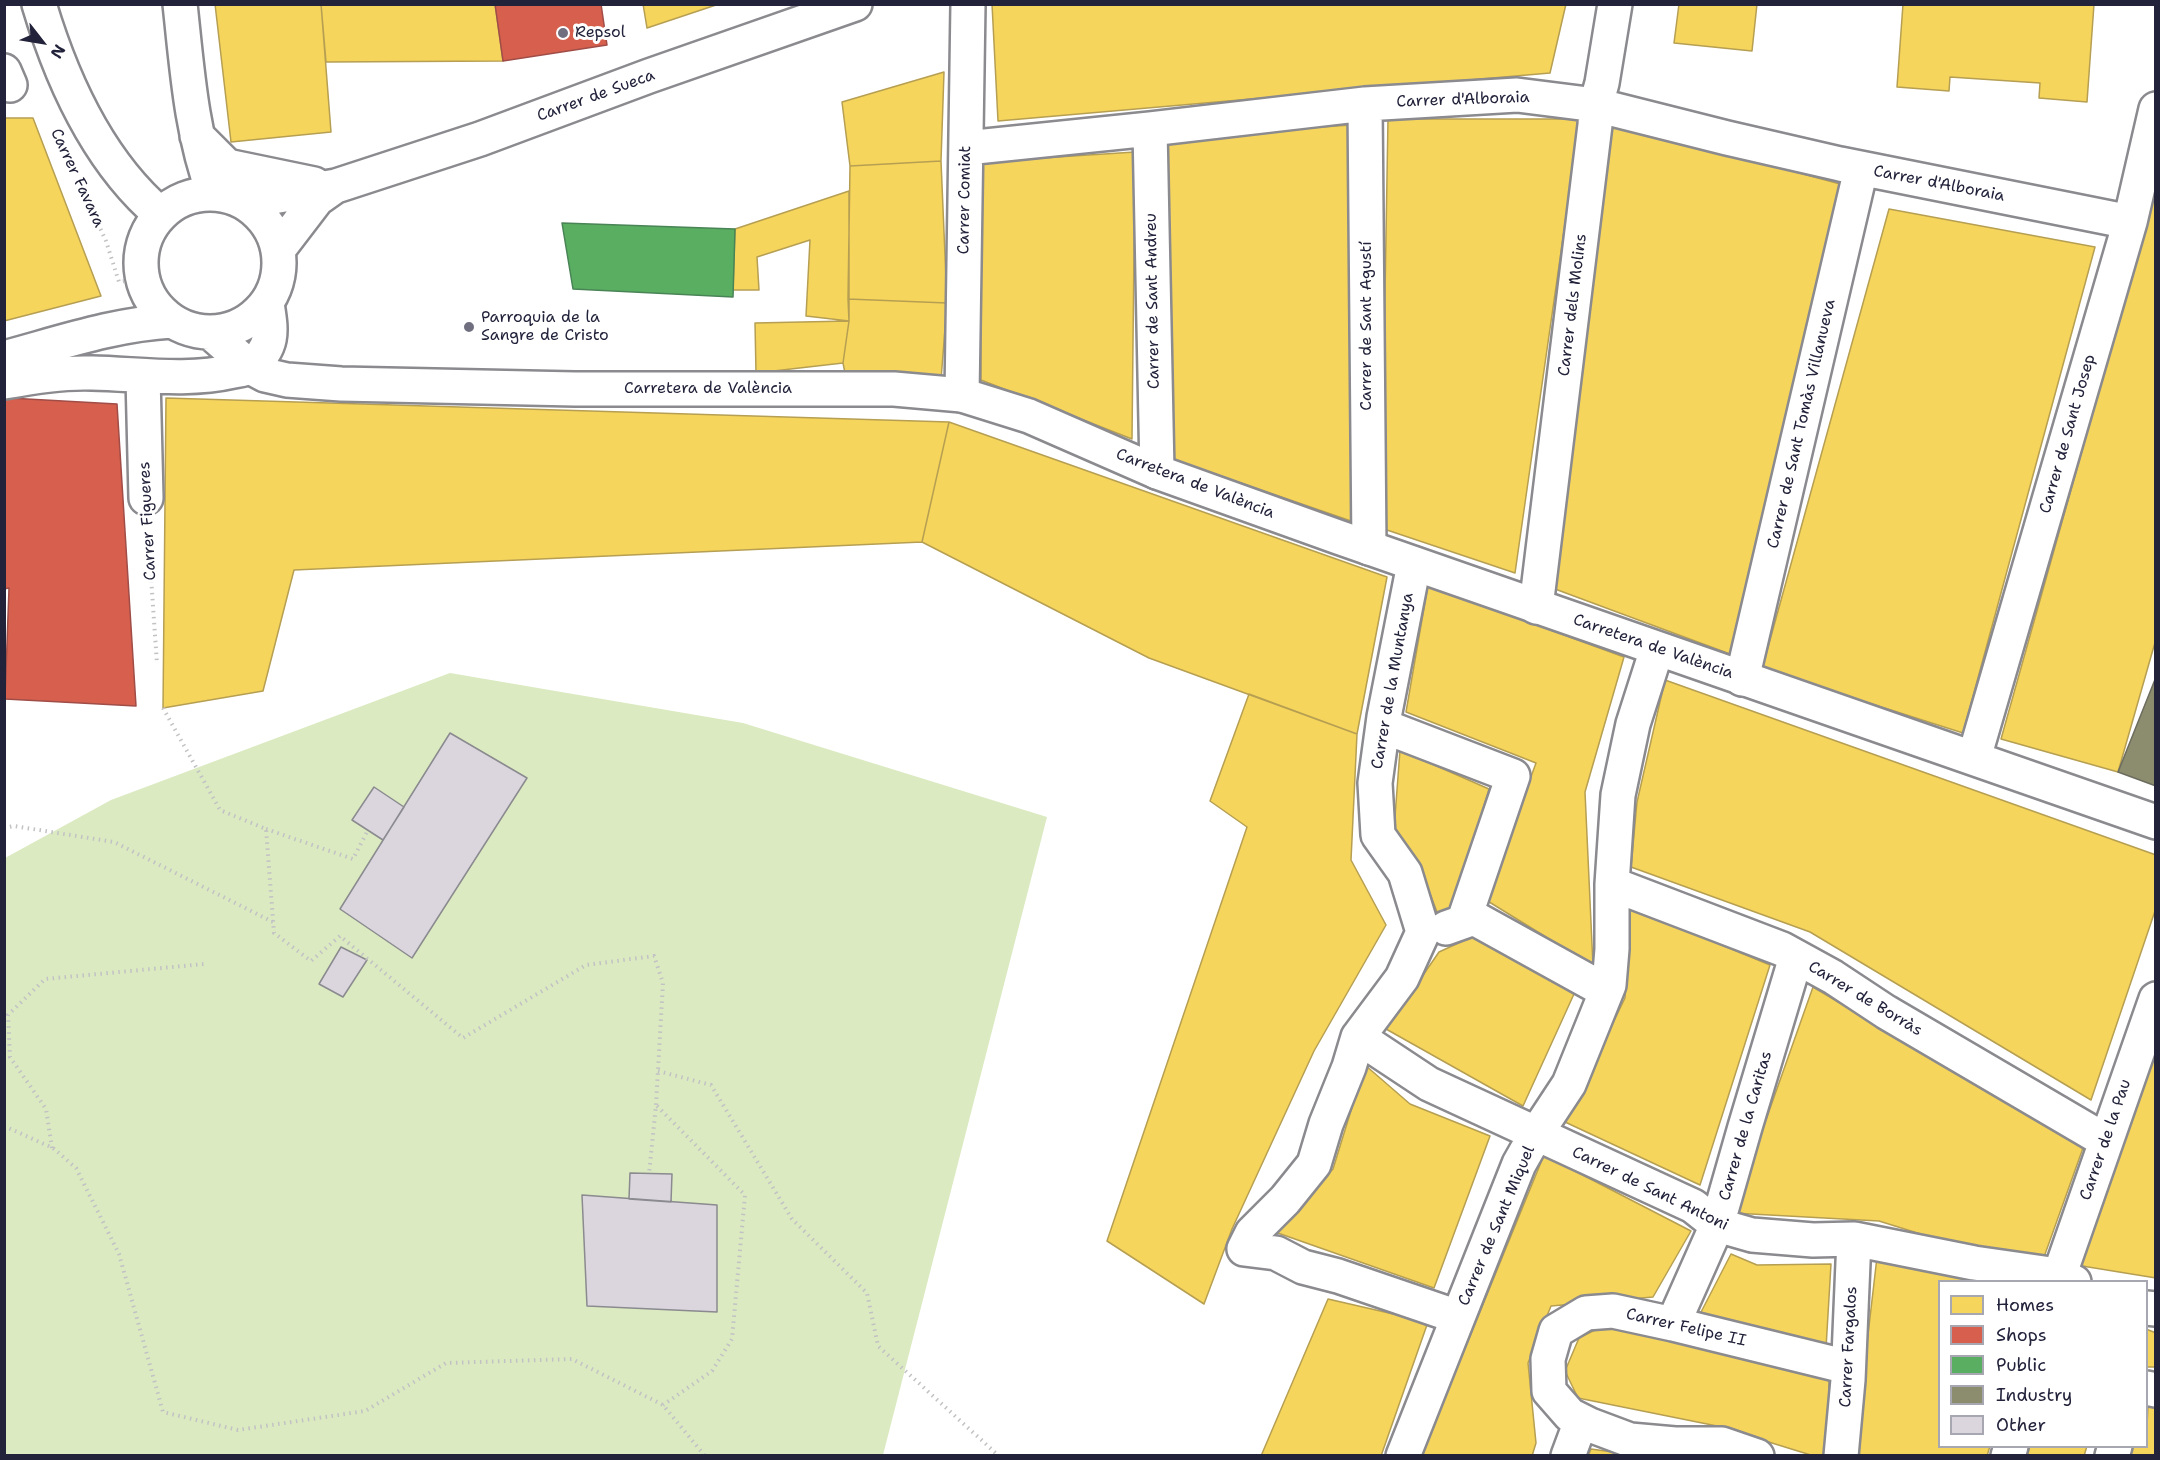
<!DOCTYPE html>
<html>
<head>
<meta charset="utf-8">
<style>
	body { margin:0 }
	#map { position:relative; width:2160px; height:1460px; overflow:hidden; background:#fff; font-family:"Shantell Sans",sans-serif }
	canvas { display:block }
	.frame { position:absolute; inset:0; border:6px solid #22223b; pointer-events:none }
	.legend { position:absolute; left:1938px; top:1280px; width:210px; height:168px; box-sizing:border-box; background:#fff; border:2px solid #a7a7b1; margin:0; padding:8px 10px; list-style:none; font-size:18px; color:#22223b }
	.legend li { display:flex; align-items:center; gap:12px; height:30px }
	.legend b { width:30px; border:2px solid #a7a7b1 }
	.north { position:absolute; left:12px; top:12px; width:60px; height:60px; -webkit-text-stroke:4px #fff; paint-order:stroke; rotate:121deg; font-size:16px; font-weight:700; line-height:24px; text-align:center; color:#22223b }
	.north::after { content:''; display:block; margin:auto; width:21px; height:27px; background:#22223b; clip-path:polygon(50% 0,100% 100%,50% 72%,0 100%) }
</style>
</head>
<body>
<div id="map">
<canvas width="2160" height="1460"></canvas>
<div class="frame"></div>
<ul class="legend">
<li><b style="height:16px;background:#f6d55c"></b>Homes</li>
<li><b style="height:16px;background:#d6604d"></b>Shops</li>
<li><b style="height:16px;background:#5aae61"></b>Public</li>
<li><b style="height:16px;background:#8c8c6e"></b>Industry</li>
<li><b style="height:16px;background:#dbd6de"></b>Other</li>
</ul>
<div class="north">N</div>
</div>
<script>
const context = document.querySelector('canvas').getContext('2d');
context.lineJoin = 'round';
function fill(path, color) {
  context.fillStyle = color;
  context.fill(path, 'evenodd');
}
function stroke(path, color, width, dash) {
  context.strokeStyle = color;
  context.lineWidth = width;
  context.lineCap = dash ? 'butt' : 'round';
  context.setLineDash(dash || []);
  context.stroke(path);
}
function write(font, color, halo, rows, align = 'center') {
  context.font = font + ' "Shantell Sans",sans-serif';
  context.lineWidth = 6;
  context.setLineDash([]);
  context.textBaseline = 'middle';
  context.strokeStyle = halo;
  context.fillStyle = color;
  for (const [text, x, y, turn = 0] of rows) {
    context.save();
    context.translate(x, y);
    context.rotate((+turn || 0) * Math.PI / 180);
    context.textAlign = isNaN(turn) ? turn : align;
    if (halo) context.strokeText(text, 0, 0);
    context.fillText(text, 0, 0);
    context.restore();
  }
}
const green = new Path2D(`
	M450 673 743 723 1047 817 883 1455 5 1456V858L111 800Z`);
const homes = new Path2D(`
	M215 4H321L331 132 231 142Z
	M321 4H495L503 61 326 62Z
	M643 4H719L647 28Z
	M992 4H1566L1550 73 998 121Z
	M1679 4H1757L1752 51 1674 43Z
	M1903 4H2094L2087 102 2039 98 2040 83 1950 77 1949 91 1897 87Z
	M944 72 941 161 850 166 842 102Z
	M4 118H33L101 296 4 321Z
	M1388 119H1580L1515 573 1381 528Z
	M1612 122 1840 184 1730 654 1555 589Z
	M1351 125V521L1171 459 1167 138Z
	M1135 152 1132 439 981 380 980 162Z
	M941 161 947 303 848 299 850 166Z
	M2156 187V639L2118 772 2001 739Z
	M849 191V321L806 316 810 240 757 257 759 290H733L735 229Z
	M1889 209 2095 247 1963 733 1762 669Z
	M848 299 947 303 941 380 845 373 843 363 849 321Z
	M849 321 843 363 756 373 755 323Z
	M166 398 949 422 922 542 294 570 263 691 163 708Z
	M949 422 1387 577 1357 734 1149 658 922 542Z
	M1428 585 1624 657 1585 792 1593 966 1486 900 1536 763 1406 712Z
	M1665 680 2156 855V908L2091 1100 1810 932 1631 867 1637 802Z
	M1249 694 1357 734 1351 860 1386 925 1314 1051 1232 1229 1204 1304 1107 1241 1247 827 1210 801Z
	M1400 750 1489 789 1454 906 1439 917 1420 868 1394 830Z
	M1630 907 1770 965 1700 1185 1565 1122 1625 998Z
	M1476 935 1574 994 1523 1106 1386 1029 1439 952Z
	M1813 987 2083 1148 2039 1271 1879 1221 1733 1213Z
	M2156 1051V1278L2076 1265Z
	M1365 1065 1410 1104 1490 1136 1434 1288 1275 1232 1333 1169Z
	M1544 1155 1691 1231 1653 1297 1551 1306 1528 1363 1536 1443 1532 1456H1421Z
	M1731 1254 1757 1265 1831 1264 1826 1348 1699 1316Z
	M1877 1257 2015 1282H1940V1446H1990L1987 1456H1854Z
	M1328 1299 1428 1322 1381 1456H1261Z
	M1603 1326 1829 1375 1828 1456H1814L1717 1426 1578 1398 1565 1371 1579 1338Z
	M2146 1329 2156 1333V1367H2146Z
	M2148 1406 2156 1408V1456H2130L2133 1446H2146Z
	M2030 1446H2087L2084 1456H2027Z
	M1591 1449 1641 1456H1588Z`);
const shops = new Path2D(`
	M495 4H601L607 45 503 61Z
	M9 398 117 404 136 706 5 699 9 588 4 589V399Z`);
const public = new Path2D(`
	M562 223 735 229 733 297 573 289Z`);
const industry = new Path2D(`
	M2156 677V786L2118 772Z`);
const building = new Path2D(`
	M450 733 527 778 412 958 340 909Z
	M374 787 404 807 383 840 352 820Z
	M341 947 367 960 343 997 319 984Z
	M630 1173 672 1174 671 1202 629 1199Z
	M582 1195 717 1205V1312L587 1306Z`);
const path = new Path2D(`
	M78 180 106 241 119 282 142 278
	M148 533 157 664
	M163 708 220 810 266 829 274 933 311 961 340 936 463 1038 586 965 654 956 663 983 656 1105 649 1174
	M4 828 14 826 114 842 273 922
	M266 829 353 859 368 830
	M658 1071 711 1085 792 1219 867 1293 878 1346 999 1456
	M657 1106 745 1195 732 1339 712 1371 663 1405
	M4 1126 53 1148 76 1168 119 1254 163 1412 238 1430 365 1411 446 1363 572 1359 663 1405 705 1456
	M52 1148 46 1109 10 1057 8 1015 45 979 204 964`);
const minor = new Path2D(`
	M4 71 10 85
	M1365 104 1369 548
	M1150 129 1157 472
	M966 148 1150 129 1365 104 1517 95 1596 105 1727 138 1840 164 2130 222
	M143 377 146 498
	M4 382C33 377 63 372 92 373 140 374 186 382 234 371 240 370 247 369 251 366 275 346 271 330 267 303
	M962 395 968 4
	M1414 564 1384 717 1375 783 1378 835 1405 873 1423 932 1402 978 1358 1037 1349 1067 1326 1124 1314 1164 1285 1200 1252 1233 1244 1249 1276 1253 1303 1267 1338 1276 1458 1317
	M1536 607 1595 125 1596 105 1602 83 1615 4
	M1742 679 1861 169
	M1383 726 1513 776 1464 920
	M1974 758 2130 222 2156 109
	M1612 884 1782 949 1833 977 1886 1012 2106 1141
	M1446 928 1474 918 1606 991
	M1358 1037 1429 1084 1693 1206 1717 1225 1752 1235 1813 1240 1854 1239 1974 1263 2058 1275 2074 1282
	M2057 1282 2156 999
	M2146 1308 2156 1309
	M1673 1324 1717 1225 1745 1127 1796 957
	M2146 1388 2156 1390
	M1403 1456 1519 1164 1536 1134 1569 1084 1609 985 1612 949V884L1618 795 1633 724 1657 649
	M1568 1456 1581 1421
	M1757 1456 1722 1444H1675L1630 1440 1590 1425 1570 1415 1549 1391 1548 1359 1556 1331 1586 1313 1613 1311 1673 1324 1848 1367
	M1841 1456 1848 1380 1854 1239
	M2008 1456 2011 1446
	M2112 1456 2115 1446`);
const tertiary = new Path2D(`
	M39 4C62 81 98 161 160 214
	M180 4C187 68 191 133 214 194
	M197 136 227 166 314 184
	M141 263a69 69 0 1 1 138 0a69 69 0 1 1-138 0Z
	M244 202 336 186 480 139 649 76 855 4
	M278 250 317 199 334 187
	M210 332 250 367 265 375 287 380 341 384 575 389H894L962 395 1029 416 1157 472 1338 537 2156 822
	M4 358C60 343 115 324 172 321`);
const markers = [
	[563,33,6,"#6f6f80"],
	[469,327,6,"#6f6f80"]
];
const poiNames = [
	["Repsol",575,33],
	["Parroquia de la",481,318],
	["Sangre de Cristo",481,336]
];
const streetNames = [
	["Carrer de Sueca",596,96,-20],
	["Carrer d'Alboraia",1463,100,-2],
	["Carrer Favara",77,178,65],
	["Carrer d'Alboraia",1939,184,11],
	["Carrer Comiat",965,200,-89],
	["Carrer de Sant Andreu",1153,301,-91],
	["Carrer dels Molins",1573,305,-83],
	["Carrer de Sant Agustí",1367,326,-90],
	["Carretera de València",708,389],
	["Carrer de Sant Tomàs Villanueva",1802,424,-77],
	["Carrer de Sant Josep",2068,434,-74],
	["Carretera de València",1195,484,21],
	["Carrer Figueres",148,521,-93],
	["Carretera de València",1653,647,19],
	["Carrer de la Muntanya",1393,681,-80],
	["Carrer de Borràs",1865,999,31],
	["Carrer de la Caritas",1746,1126,-74],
	["Carrer de la Pau",2106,1140,-71],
	["Carrer de Sant Antoni",1650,1189,26],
	["Carrer de Sant Miquel",1497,1226,-67],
	["Carrer Felipe II",1686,1328,13],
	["Carrer Fargalos",1849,1347,-87]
];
fill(green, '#dbeac1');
fill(homes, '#f6d55c');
stroke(homes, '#b69f52', 1.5);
fill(shops, '#d6604d');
stroke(shops, '#a04d48', 1.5);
fill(public, '#5aae61');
stroke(public, '#498456', 1.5);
fill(industry, '#8c8c6e');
stroke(industry, '#6c6c5f', 1.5);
fill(building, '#dbd6de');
stroke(building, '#8a8a8f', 1.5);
stroke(minor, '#8a8a8f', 38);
stroke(tertiary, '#8a8a8f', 38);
stroke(path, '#c2c2c4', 4, [1.5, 4.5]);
stroke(minor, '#fff', 33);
stroke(tertiary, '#fff', 33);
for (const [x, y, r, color] of markers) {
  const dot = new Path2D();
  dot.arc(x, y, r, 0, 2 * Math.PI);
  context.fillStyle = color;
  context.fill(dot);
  stroke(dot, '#fff', 2);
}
write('16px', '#22223b', '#fff', poiNames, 'left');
write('16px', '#22223b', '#fff', streetNames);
</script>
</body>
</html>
